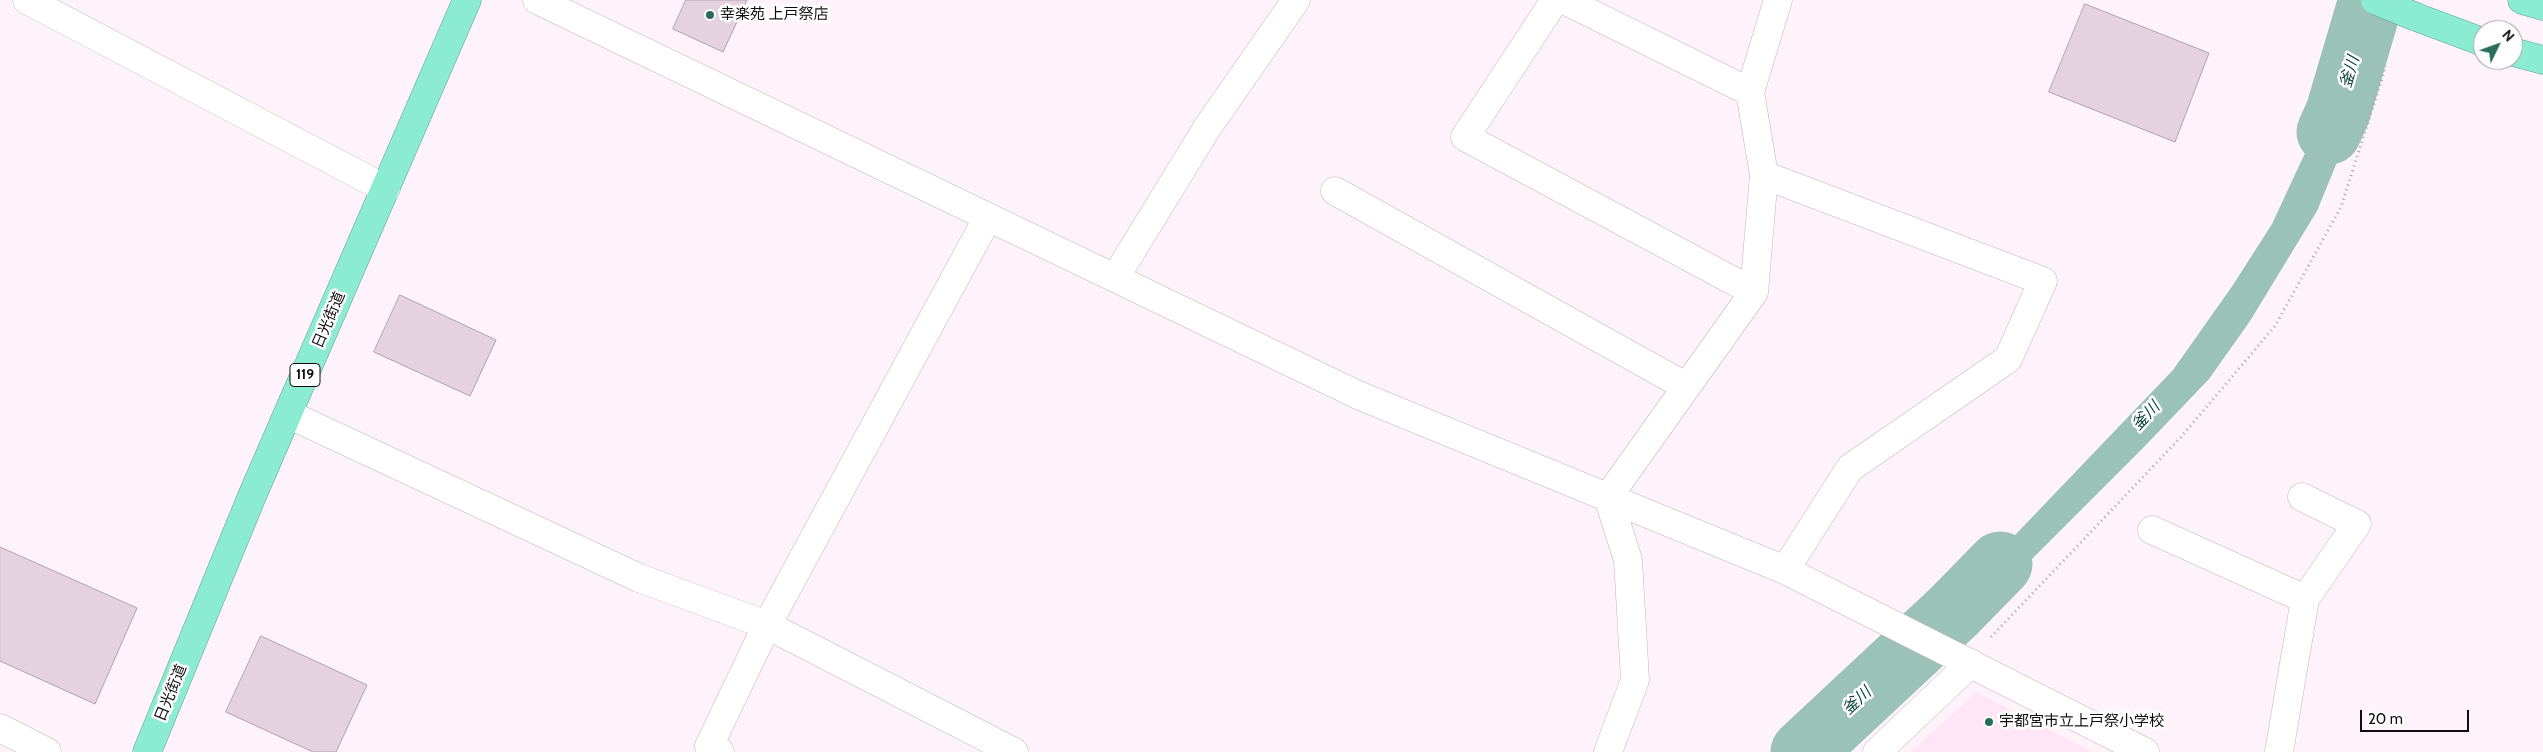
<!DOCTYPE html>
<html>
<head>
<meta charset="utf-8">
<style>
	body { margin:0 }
	#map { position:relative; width:2543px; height:752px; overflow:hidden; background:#fef3fa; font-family:Cabin,sans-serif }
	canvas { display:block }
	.north { position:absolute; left:2473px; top:20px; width:50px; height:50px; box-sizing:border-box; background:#fff; border:1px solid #a09e9f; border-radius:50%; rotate:48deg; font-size:14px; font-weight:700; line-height:20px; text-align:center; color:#110c0f }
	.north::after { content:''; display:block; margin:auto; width:18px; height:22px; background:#2a6c5b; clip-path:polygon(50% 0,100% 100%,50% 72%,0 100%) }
	.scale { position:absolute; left:2360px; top:710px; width:109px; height:22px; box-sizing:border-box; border:2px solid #110c0f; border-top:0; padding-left:6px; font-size:15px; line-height:18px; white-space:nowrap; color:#110c0f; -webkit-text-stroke:4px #fff; paint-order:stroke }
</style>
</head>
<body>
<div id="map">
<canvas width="2543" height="752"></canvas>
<div class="north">N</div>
<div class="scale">20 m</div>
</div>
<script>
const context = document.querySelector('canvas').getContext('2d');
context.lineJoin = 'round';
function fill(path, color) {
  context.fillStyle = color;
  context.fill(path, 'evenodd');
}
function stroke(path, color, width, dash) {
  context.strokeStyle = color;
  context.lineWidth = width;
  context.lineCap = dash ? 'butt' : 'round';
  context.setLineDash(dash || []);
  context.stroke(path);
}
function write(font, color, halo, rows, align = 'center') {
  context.font = font + ' Cabin,"Noto Sans JP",sans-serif';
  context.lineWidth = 5;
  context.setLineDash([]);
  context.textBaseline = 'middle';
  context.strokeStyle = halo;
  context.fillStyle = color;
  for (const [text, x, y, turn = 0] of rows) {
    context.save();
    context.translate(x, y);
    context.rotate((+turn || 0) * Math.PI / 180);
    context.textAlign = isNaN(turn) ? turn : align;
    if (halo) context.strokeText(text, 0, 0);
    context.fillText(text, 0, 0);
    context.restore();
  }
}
const built = new Path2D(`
	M1976 692 2093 752H1911Z`);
const water = new Path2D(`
	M2340 40 2372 54 2344 145 2317 211 2250 321 2209 379 2142 449 1955 636 1926 621 2017 533 2173 370 2233 285 2272 224 2312 138Z
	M1882 660 1910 676 1832 752H1788Z`);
const river = new Path2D(`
	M2329 132 2338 112 2371 0
	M1803 752 1953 612 2000 564`);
const building = new Path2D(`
	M686 0H747L723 52 673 29Z
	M2085 4 2209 53 2175 142 2049 92Z
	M400 295 496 340 470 396 374 352Z
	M0 547 137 608 95 704 0 661Z
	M261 636 367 685 336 752H313L226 712Z`);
const path = new Path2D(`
	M1991 637 2181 437 2275 326 2341 207 2386 66`);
const minor = new Path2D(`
	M27 0 386 189
	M537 0 1358 395 1785 570 2145 752
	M1555 0 1465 137 1754 292
	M1564 0 1750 92
	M1764 175 2043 281 2008 359 1850 468 1785 570
	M1335 191 1685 386
	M1115 278 1207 128 1296 0
	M288 414 639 578 767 625 1014 752
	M1608 497 1754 292 1764 175 1750 92 1778 0
	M1608 497 1628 560 1635 680 1608 752
	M2152 530 2305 599
	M0 728 47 752
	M720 752 709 746 767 625 988 217
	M1877 752 1971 663
	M2279 752 2305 599 2357 524 2302 497`);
const highway = new Path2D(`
	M2522 0 2543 6
	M2416 17 2483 42
	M2513 52 2543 60
	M147 752 252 496 467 0`);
const highwayBridge = new Path2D(`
	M2375 0 2416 17`);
const markers = [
	[710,15,5,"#2a6c5b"],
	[1989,722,5,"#2a6c5b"]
];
const shields = [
	[305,375,30]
];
const shieldNames = [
	["119",305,375]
];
const poiNames = [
	["幸楽苑 上戸祭店",720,15],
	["宇都宮市立上戸祭小学校",1999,722]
];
const streetNames = [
	["日光街道",329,320,-67],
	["日光街道",171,693,-68]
];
const waterNames = [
	["釜川",2350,72,-74],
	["釜川",2146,416,-47],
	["釜川",1857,701,-43]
];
fill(built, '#ffe6f6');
fill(water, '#9bc2b6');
stroke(river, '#9bc2b6', 65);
fill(building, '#e4d3de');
stroke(building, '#b1a1ab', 1);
stroke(minor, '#c5b4bf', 29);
stroke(highway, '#619e8d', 29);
stroke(path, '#aca3a8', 3, [1, 4]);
stroke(minor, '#fff', 28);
stroke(highway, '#8cecd1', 28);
stroke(highwayBridge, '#619e8d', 29, []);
stroke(highwayBridge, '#8cecd1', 28);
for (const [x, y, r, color] of markers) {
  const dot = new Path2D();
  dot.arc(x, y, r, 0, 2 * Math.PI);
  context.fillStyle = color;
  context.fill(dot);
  stroke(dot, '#fff', 2);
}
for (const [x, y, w] of shields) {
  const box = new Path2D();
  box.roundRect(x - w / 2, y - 11.5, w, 23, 4);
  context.fillStyle = '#fff';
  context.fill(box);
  stroke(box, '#110c0f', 1);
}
write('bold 14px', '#110c0f', null, shieldNames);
write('15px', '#110c0f', '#fff', poiNames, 'left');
write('15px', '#110c0f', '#fff', streetNames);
write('italic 16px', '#0c4538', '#fff', waterNames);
</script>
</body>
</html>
